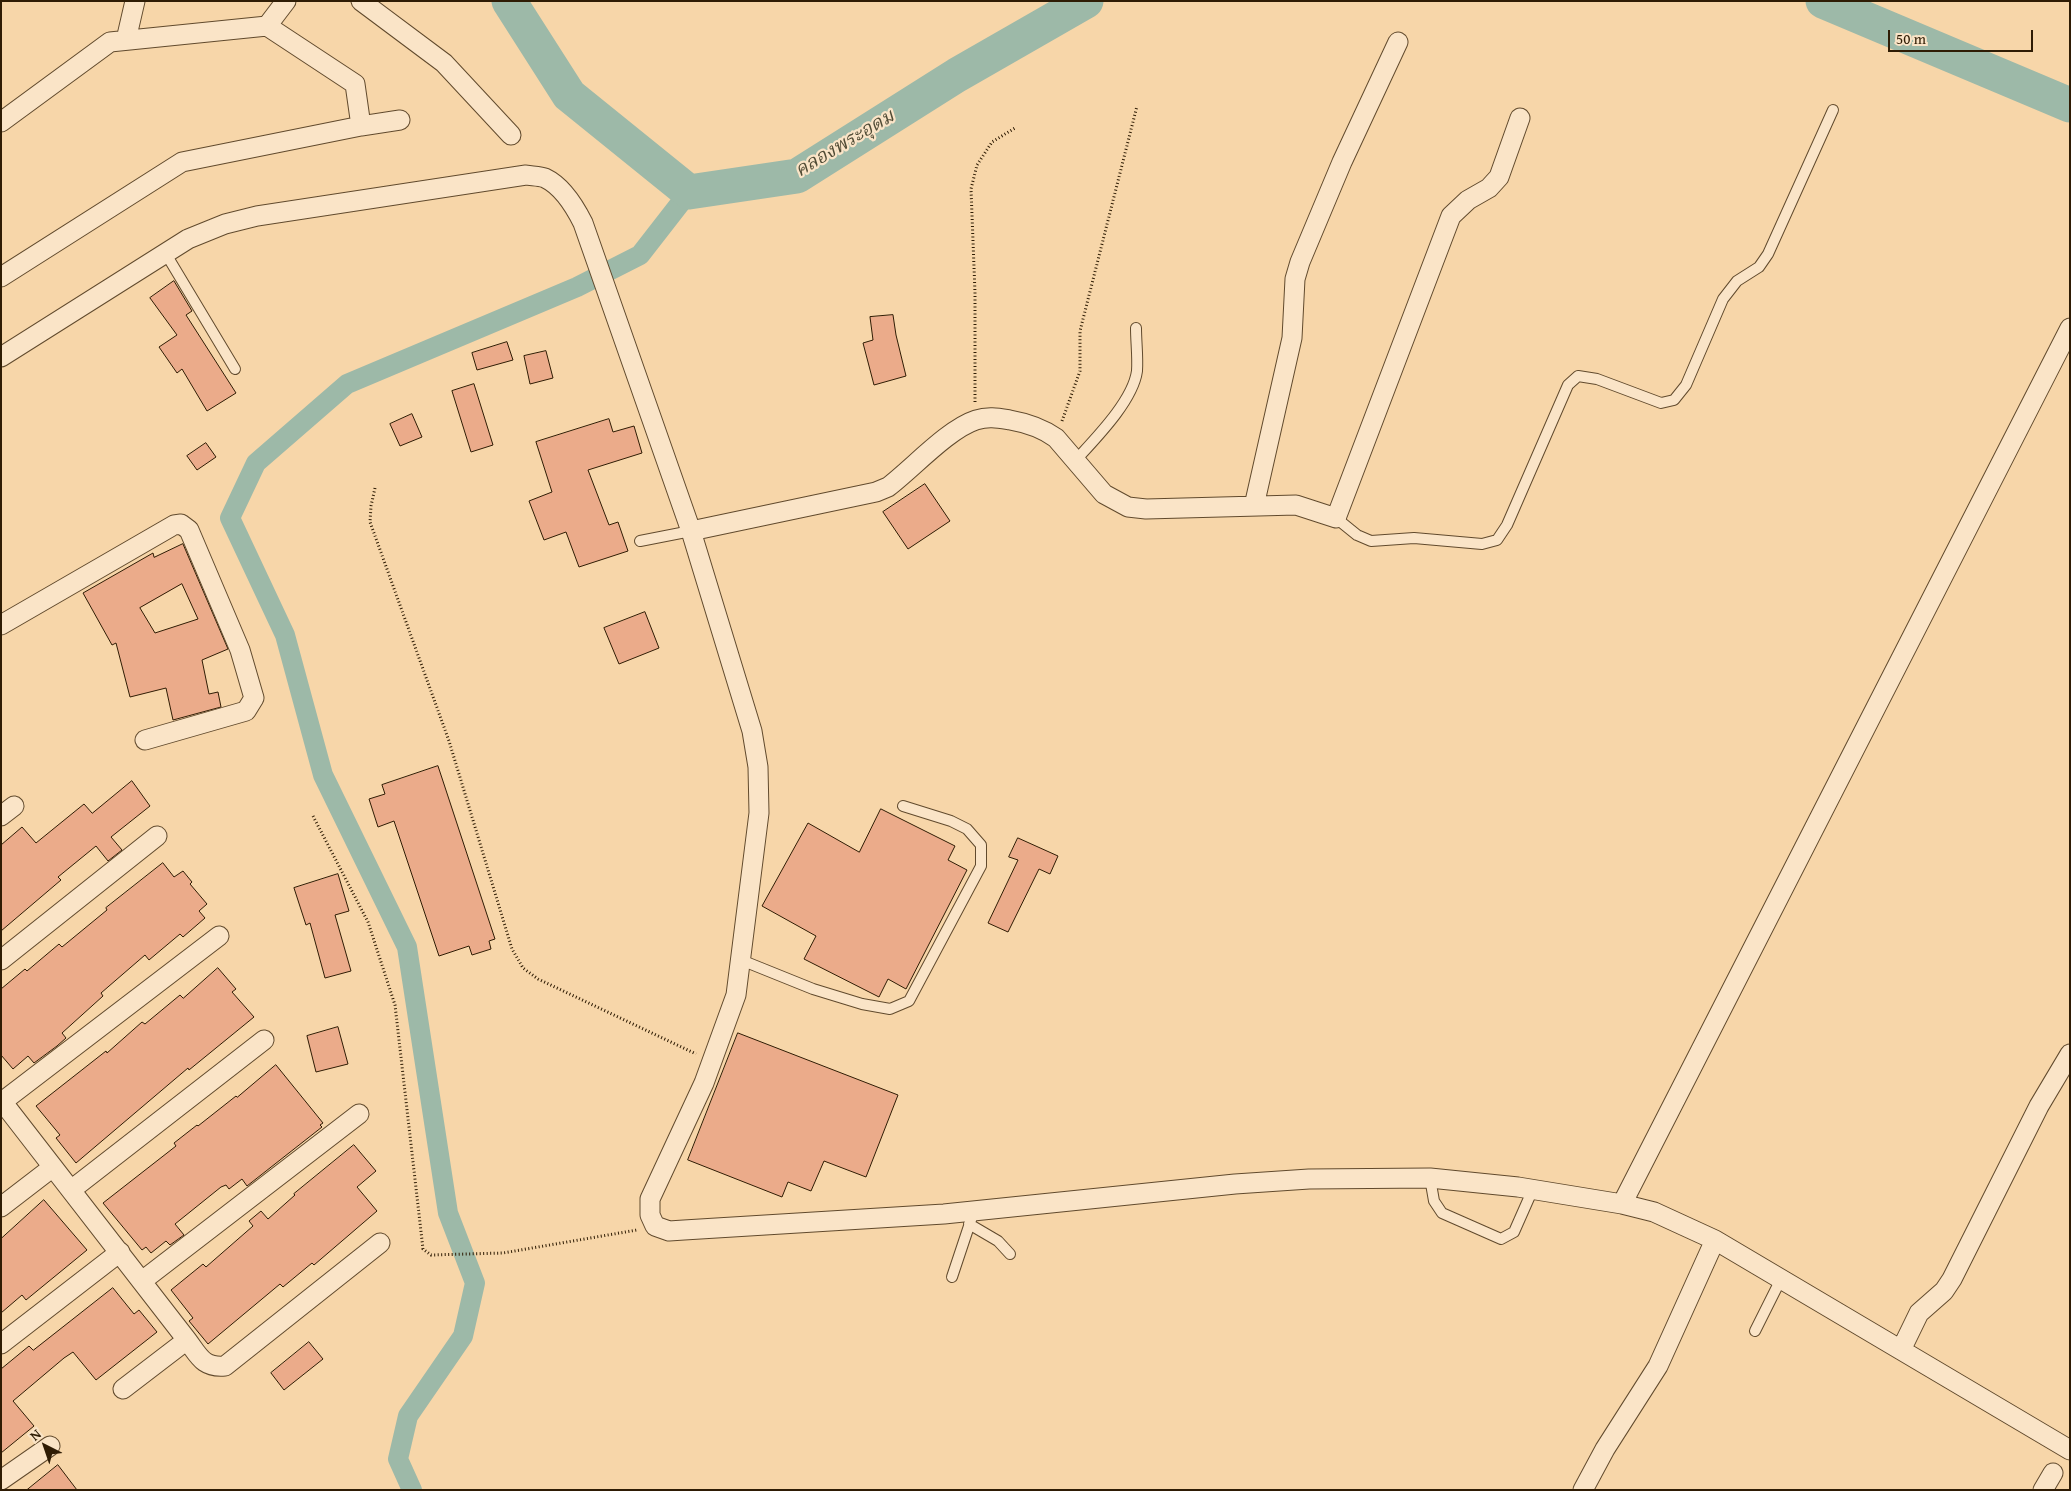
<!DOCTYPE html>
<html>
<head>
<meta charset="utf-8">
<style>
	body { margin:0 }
	#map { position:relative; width:2071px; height:1491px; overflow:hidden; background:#f7d6a9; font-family:"Gentium Book Plus",serif }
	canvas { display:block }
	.frame { position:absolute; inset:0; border:2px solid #2f1c04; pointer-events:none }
	.north { position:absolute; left:20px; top:1421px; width:50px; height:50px; -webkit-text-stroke:4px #fae4c7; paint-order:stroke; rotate:319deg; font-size:14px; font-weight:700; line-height:20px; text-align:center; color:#2f1c04 }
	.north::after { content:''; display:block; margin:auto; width:18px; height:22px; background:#2f1c04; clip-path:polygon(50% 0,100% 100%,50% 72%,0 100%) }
	.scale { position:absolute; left:1888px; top:30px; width:145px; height:22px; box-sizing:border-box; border:2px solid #2f1c04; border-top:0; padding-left:6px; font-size:15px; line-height:18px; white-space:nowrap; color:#2f1c04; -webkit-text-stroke:4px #fae4c7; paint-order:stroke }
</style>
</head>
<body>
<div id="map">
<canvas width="2071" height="1491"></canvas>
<div class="frame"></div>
<div class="north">N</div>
<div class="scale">50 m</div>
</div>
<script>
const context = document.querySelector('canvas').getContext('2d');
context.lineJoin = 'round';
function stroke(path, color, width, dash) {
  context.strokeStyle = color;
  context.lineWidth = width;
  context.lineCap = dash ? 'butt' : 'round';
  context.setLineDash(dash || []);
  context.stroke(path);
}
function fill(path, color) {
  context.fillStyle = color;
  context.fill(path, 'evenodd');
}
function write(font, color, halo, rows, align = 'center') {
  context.font = font + ' "Gentium Book Plus","Noto Serif Thai",serif';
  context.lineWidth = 4.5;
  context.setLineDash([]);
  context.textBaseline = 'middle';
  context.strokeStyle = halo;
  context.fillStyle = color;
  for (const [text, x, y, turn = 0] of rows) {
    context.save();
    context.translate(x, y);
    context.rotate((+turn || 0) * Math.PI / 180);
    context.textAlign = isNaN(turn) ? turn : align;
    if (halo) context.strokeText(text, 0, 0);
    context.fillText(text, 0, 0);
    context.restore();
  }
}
const canal = new Path2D(`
	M412 1490 398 1459 408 1416 463 1336 475 1283 448 1213 407 947 323 775 285 635 230 518 256 463 347 384 577 287 640 255 689 192`);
const river = new Path2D(`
	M509 1 569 95 689 192 797 176 957 75 1086 1
	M1823 1 2070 105`);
const building = new Path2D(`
	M174 281 192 311 186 315 236 393 207 411 182 369 177 373 159 347 177 335 150 298Z
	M893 315 896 335 906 376 874 385 863 343 873 340 870 317Z
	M507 342 513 360 477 370 472 353Z
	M546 351 553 378 530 384 524 356Z
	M474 384 493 445 471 452 452 391Z
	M412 414 422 437 400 446 390 424Z
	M609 419 613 432 634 426 642 453 588 470 609 525 618 522 628 551 579 567 566 532 544 540 529 501 552 492 536 442Z
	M206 443 216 457 197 470 187 456Z
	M925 484 950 521 908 549 883 512Z
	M183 544 228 649 202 660 209 694 218 692 221 707 173 720 166 688 130 697 116 643 112 645 83 593 153 553 154 557ZM182 584 198 619 155 633 140 608Z
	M645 612 659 648 619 664 604 628Z
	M438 766 495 939 489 941 491 949 472 955 469 946 439 956 394 821 378 827 369 799 385 794 382 785Z
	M132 781 150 806 111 837 122 850 108 861 96 846 58 877 61 880 1 931V845L22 827 36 843 84 804 92 813Z
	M881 809 955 846 948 860 967 870 906 989 888 979 879 997 804 959 816 936 762 906 808 823 859 852Z
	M1018 838 1058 856 1050 874 1039 869 1008 932 988 923 1018 860 1009 857Z
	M163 863 174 877 183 871 192 882 190 884 207 904 199 911 205 918 183 937 180 934 149 960 145 955 101 993 103 996 62 1033 66 1038 57 1046 34 1063 28 1056 13 1069 1 1055V989L25 969 27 971 59 944 62 947 107 910 106 908Z
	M338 874 349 911 335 915 351 971 325 978 310 923 306 925 294 888Z
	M218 968 236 989 232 992 254 1017 189 1070 188 1068 76 1163 56 1138 60 1135 36 1106 106 1051 107 1053 142 1022 145 1024 180 995 183 998Z
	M338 1027 348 1064 316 1072 307 1036Z
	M738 1033 898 1095 866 1177 824 1161 811 1191 788 1182 782 1197 688 1160Z
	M276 1065 323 1123 320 1125 322 1127 247 1186 242 1179 229 1189 226 1185 221 1187 175 1224 184 1235 170 1245 166 1241 151 1253 146 1247 142 1250 103 1203 176 1146 174 1143 197 1125 198 1126 236 1096 237 1097Z
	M354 1145 376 1171 357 1187 377 1211 314 1265 312 1263 283 1287 280 1284 208 1344 189 1321 193 1318 171 1290 203 1264 206 1267 253 1226 249 1221 261 1211 268 1219 295 1195 294 1194Z
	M44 1200 87 1250 26 1300 22 1295 1 1313V1239Z
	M113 1288 134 1314 139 1310 157 1332 96 1380 73 1352 64 1358 13 1401 34 1426 1 1453V1369L29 1346 33 1350Z
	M309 1342 323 1359 284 1390 271 1373Z
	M58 1465 77 1490H27Z`);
const path = new Path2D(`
	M975 402V293L971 189 977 165 992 142 1015 128
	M1062 421 1080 371V331L1137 106
	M375 488 371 506 370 522 449 741 512 949 523 968 538 979 696 1054
	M313 816 368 922 395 1005 423 1249 431 1255 503 1253 637 1230`);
const lane = new Path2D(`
	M166 254 235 369
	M1075 461C1095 439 1133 401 1137 371 1138 357 1136 342 1136 328
	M1336 518 1357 535 1371 541 1414 538 1482 544 1497 540 1507 525 1568 385 1578 376 1597 379 1661 403 1674 400 1686 385 1723 299 1737 281 1759 267 1768 254 1833 110
	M640 541 691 531
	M741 960 813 989 862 1004 890 1009 909 1001 981 866V845L967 829 951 821 903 806
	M1430 1178 1434 1201 1442 1213 1501 1239 1514 1232 1533 1189
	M969 1224 998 1241 1010 1254
	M952 1277 974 1211
	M1755 1331 1781 1279`);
const street = new Path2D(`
	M361 1 444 63 511 135
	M267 26 286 1
	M126 40 135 1
	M1 122 110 42 267 26 355 84 361 126
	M1 277 182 162 361 126 400 120
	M1 357 188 239 225 224 257 216 526 175C531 176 540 176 545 178 562 186 575 207 583 223L691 531 752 731 758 767 759 813 736 995 704 1083 650 1199V1215L655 1226 669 1231 684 1230 944 1214 1235 1184 1309 1179 1430 1178 1518 1187 1622 1204 1654 1212 1715 1240 2070 1450
	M1254 506 1292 338 1295 279 1300 262 1342 162 1398 42
	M691 531 876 492 888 487C912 469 948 429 976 420 988 416 998 418 1010 420 1027 423 1042 428 1056 438L1104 494 1128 507 1146 509 1296 505 1336 518 1451 216 1468 200 1489 188 1499 177 1520 118
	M1 625 174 525 181 524 189 530 240 650 254 698 246 711 145 740
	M1 816 14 806
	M1 960 157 836
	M1 1100 187 1340C199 1356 203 1368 225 1366L380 1243
	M2 1102 219 936
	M71 1190 264 1040
	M1622 1204 2070 328
	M1 1207 53 1167
	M142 1281 359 1114
	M1 1344 120 1252
	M1901 1350 1919 1313 1944 1291 1952 1279 2039 1106 2070 1054
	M123 1389 187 1340
	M1 1480 50 1446
	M1583 1490 1605 1449 1658 1366 1715 1240
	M2043 1490 2053 1473`);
const waterNames = [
	["คลองพระอุดม",845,144,-31]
];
stroke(canal, '#9db9a8', 20);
stroke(river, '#9db9a8', 35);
fill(building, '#ebab8a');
stroke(building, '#2f1c04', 1);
stroke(lane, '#614a2d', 12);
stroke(street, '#614a2d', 21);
stroke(path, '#2f1c04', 3, [1, 2.5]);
stroke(lane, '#fae4c7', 10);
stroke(street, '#fae4c7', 19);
write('italic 19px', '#504b35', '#fae4c7', waterNames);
</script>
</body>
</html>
